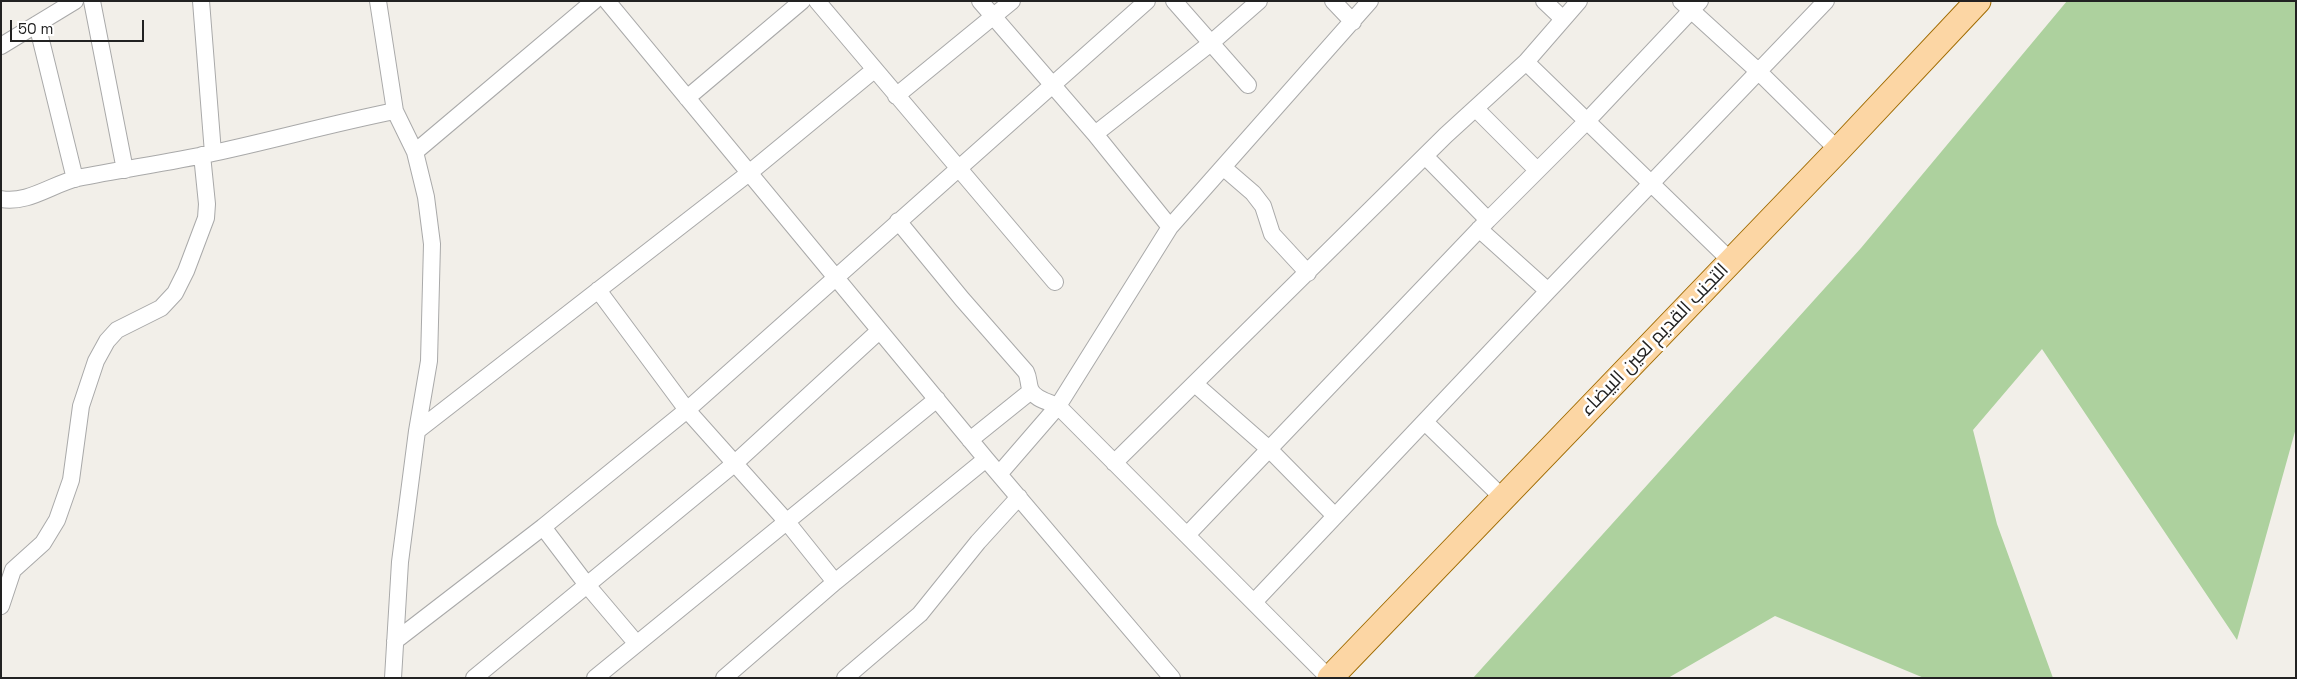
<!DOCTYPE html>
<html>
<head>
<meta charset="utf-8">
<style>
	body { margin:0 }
	#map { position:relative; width:2297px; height:679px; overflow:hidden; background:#f2efe9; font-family:"Space Grotesk",sans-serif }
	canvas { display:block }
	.frame { position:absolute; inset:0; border:2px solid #222; pointer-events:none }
	.scale { position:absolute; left:10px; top:20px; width:134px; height:22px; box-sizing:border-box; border:2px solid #222; border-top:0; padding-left:6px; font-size:15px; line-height:18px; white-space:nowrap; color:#222; -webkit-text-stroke:4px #fff; paint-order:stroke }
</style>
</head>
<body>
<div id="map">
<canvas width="2297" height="679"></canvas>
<div class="frame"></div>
<div class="scale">50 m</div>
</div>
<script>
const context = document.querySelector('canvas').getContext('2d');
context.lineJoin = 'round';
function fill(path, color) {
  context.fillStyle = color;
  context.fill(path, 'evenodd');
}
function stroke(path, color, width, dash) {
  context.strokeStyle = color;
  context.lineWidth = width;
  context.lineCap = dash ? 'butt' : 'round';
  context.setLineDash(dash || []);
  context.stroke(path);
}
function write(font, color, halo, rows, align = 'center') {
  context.font = font + ' "Space Grotesk",Cairo,sans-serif';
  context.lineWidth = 5;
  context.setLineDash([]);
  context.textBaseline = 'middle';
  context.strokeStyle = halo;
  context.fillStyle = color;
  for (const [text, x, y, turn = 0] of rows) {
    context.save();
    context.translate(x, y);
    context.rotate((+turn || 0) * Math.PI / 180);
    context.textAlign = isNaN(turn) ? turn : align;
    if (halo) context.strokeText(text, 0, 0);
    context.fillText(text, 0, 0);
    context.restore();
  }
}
const forest = new Path2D(`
	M2067 1H2296V428L2237 640 2042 349 1973 430 1997 524 2053 678H1924L1775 616 1668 678H1473L1861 248Z`);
const minor = new Path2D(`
	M92 1 125 170
	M201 1 213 153
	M378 1 395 111 415 152
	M607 1 986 459 1172 678
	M817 1 1055 282
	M980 1 1095 134 1170 227
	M1174 1 1248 85
	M1333 1 1353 22
	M1544 1 1563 19
	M1681 1 1759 72 1838 150
	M37 24 75 179
	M1 46 75 1
	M1526 62 1731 261
	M896 96 1012 1
	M687 98 802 1
	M1476 109 1537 170
	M1095 134 1211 43 1259 1
	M1426 157 1488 220
	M1224 168 1253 193 1263 206 1272 234 1308 273
	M1 199C28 204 52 184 78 178 122 169 168 163 213 153 274 140 334 123 395 111
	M898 221 962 299 1026 372C1029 378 1028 382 1030 388 1033 399 1049 402 1058 406L1329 678
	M1479 229 1548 291
	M598 290 687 410 787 522 835 582
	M1195 384 1269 449 1335 516
	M1425 422 1503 498
	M417 431 749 173 874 70
	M970 440 1031 391
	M1114 463 1446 135 1526 62 1579 1
	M1000 473 1058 406 1170 227 1370 1
	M543 527 587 585 637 644
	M1187 535 1488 220 1587 121 1700 1
	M1254 602 1548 291 1826 1
	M1 606 13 570 43 543 57 520 71 480 81 406 96 361 107 341 117 330 161 308 175 293 186 271 206 218 207 204 202 155
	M395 641 543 527 687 410 1147 1
	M393 678 400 562 417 431 429 361 432 244 426 197 415 152 594 1
	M474 678 734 464 879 331
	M595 678 937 399
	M724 678 835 582 986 459
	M845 678 920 614 978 542 1019 497`);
const primary = new Path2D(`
	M1330 678 1838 150 1978 1`);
const streetNames = [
	["التجنب القديم لعين البيضاء",1655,340,-46]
];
fill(forest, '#add19e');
stroke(minor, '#a9a9a9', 18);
stroke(primary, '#a06b00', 27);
stroke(minor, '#fff', 16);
stroke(primary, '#fcd6a4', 25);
write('19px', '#222', '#fff', streetNames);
</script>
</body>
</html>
